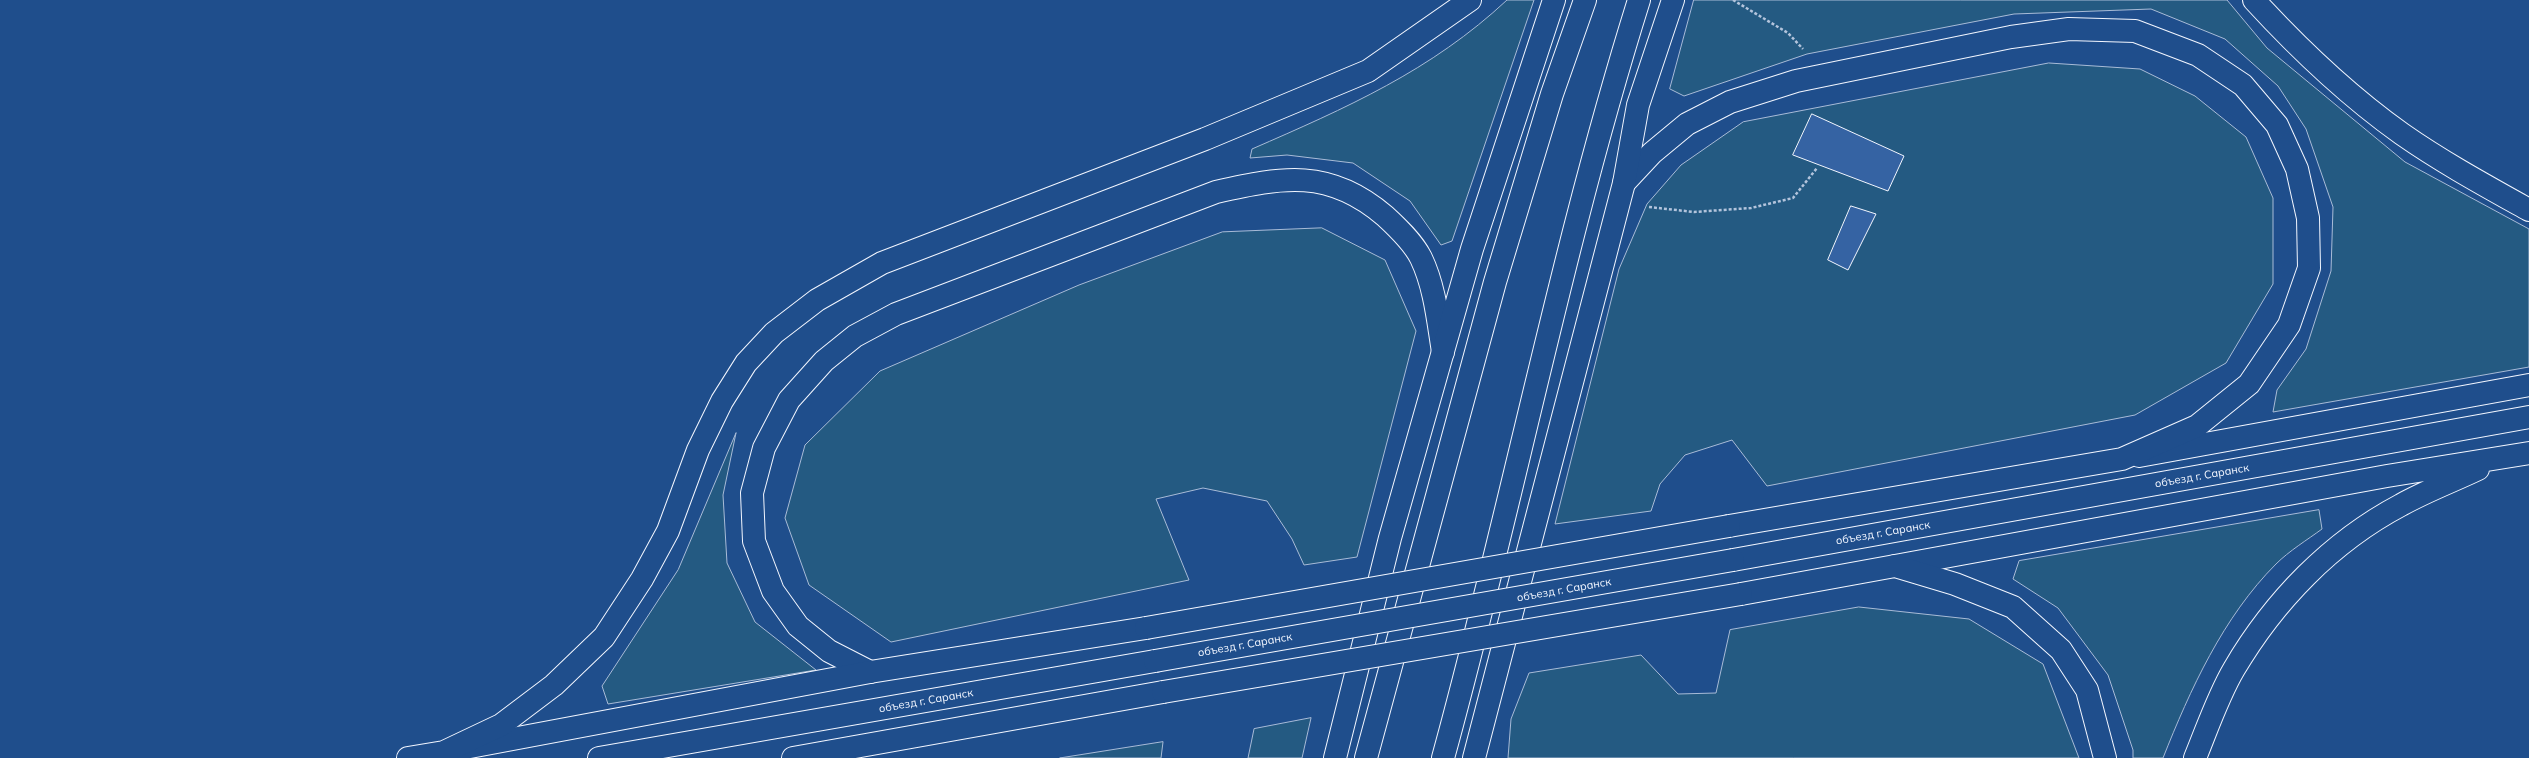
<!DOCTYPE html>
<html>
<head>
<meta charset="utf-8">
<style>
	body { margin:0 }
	canvas { display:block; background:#1f4e8c }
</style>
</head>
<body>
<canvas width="2529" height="758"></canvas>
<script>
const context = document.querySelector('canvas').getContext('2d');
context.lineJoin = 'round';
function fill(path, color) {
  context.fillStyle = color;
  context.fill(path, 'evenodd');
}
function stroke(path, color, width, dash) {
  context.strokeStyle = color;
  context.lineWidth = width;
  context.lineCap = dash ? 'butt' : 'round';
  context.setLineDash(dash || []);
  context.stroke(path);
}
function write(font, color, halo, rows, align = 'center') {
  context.font = font + ' Mulish,sans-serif';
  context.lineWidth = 3;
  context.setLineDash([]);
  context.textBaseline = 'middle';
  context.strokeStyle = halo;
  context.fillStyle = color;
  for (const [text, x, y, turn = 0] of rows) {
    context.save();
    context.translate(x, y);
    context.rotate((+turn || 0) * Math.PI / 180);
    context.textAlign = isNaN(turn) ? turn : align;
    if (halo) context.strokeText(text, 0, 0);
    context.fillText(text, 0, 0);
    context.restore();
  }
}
const green = new Path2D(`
	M1507 0H1534L1452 241 1441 245 1410 201 1353 163 1287 155 1250 158 1252 149C1346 108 1431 71 1507 0Z
	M1694 0H2227L2267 48 2405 162 2529 229V367L2273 412 2277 390 2306 349 2331 271 2333 207 2306 129 2278 86 2225 39 2151 9 2014 14 1807 54 1684 96 1670 89Z
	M2049 63 2140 69 2195 96 2246 137 2273 198V284L2226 363 2135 415 1767 486 1732 440 1685 455 1660 484 1651 511 1555 524 1619 269 1647 204 1681 165 1743 122Z
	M1322 228 1385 260 1416 331 1357 557 1304 565 1292 539 1267 501 1203 488 1156 499 1189 580 891 642 809 585 785 518 805 445 880 371 1079 285 1222 232Z
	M736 433 723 495 727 563 755 622 816 670 608 704 602 686 678 570Z
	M2319 510 2322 529C2307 540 2289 551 2276 564 2223 617 2190 690 2163 758H2133V750L2108 675 2058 608 2013 579 2019 561Z
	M1859 607 1969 619 2043 664 2079 758H1508L1511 719 1529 673 1641 655 1678 694 1716 693 1730 630Z
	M1311 718 1302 758H1248L1254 729Z
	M1163 742 1161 758H1060Z`);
const building = new Path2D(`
	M1812 114 1904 156 1888 191 1793 155Z
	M1851 206 1876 214 1848 270 1828 260Z`);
const path = new Path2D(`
	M1733 0 1788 33 1803 49
	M1649 207 1694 212 1751 208 1793 198 1817 168`);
const tertiary = new Path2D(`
	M2254 0C2299 49 2347 95 2402 134 2442 162 2486 186 2529 210
	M2139 456 2529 385
	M1733 560 2529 417
	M1895 566 2387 476 2529 453
	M870 672 829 651 798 626 773 591 754 541 752 493 764 448 789 400 824 361 855 336 896 314 1216 192C1283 177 1329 168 1385 216 1397 227 1413 242 1421 258 1435 287 1438 321 1443 352
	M599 758 1155 661
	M2195 758C2207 729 2218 696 2234 669 2274 601 2331 542 2401 505 2426 491 2453 481 2478 469`);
const secondary = new Path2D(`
	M1624 183 1652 153 1687 124 1730 102 1796 81 2011 37 2069 29 2135 31 2198 55 2243 85 2277 125 2297 169 2308 218 2309 268 2289 325 2249 384 2197 426 2122 459 1729 526
	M459 749 870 672 1146 628
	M1335 758 1390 538 1472 249 1554 0
	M1366 758 1495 282 1552 94 1585 0
	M1443 758C1512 507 1561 249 1639 0`);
const primary = new Path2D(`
	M1741 594 1895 566 1955 584 2013 607 2061 650 2087 690 2105 758
	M408 758 444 752 501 725 554 685 604 637 642 579 668 531 698 450 722 401 746 363 774 333 817 300 882 263 1205 139 1368 71 1470 0
	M793 758 1163 692
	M1474 758 1624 183 1638 105 1673 0`);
const tertiaryBridge = new Path2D(`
	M1155 661 1733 560`);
const secondaryBridge = new Path2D(`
	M1146 628 1729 526`);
const primaryBridge = new Path2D(`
	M1163 692 1741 594`);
const streetNames = [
	["объезд г. Саранск",2202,476,-10],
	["объезд г. Саранск",1883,533,-10],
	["объезд г. Саранск",1564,590,-10],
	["объезд г. Саранск",1245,645,-10],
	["объезд г. Саранск",926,701,-10]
];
fill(green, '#245a82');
stroke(green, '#a8bbd7', 1);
fill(building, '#3563a3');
stroke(building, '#f2f6ff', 1);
stroke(tertiary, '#f2f6ff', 24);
stroke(secondary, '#f2f6ff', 24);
stroke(primary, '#f2f6ff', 24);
stroke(path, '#b3c4dc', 2.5, [3, 2]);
stroke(tertiary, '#1f4e8c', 22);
stroke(secondary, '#1f4e8c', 22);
stroke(primary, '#1f4e8c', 22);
stroke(tertiaryBridge, '#f2f6ff', 24, []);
stroke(secondaryBridge, '#f2f6ff', 24, []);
stroke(primaryBridge, '#f2f6ff', 24, []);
stroke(tertiaryBridge, '#1f4e8c', 22);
stroke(secondaryBridge, '#1f4e8c', 22);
stroke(primaryBridge, '#1f4e8c', 22);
write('11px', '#f2f6ff', '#1f4e8c', streetNames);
</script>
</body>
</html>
